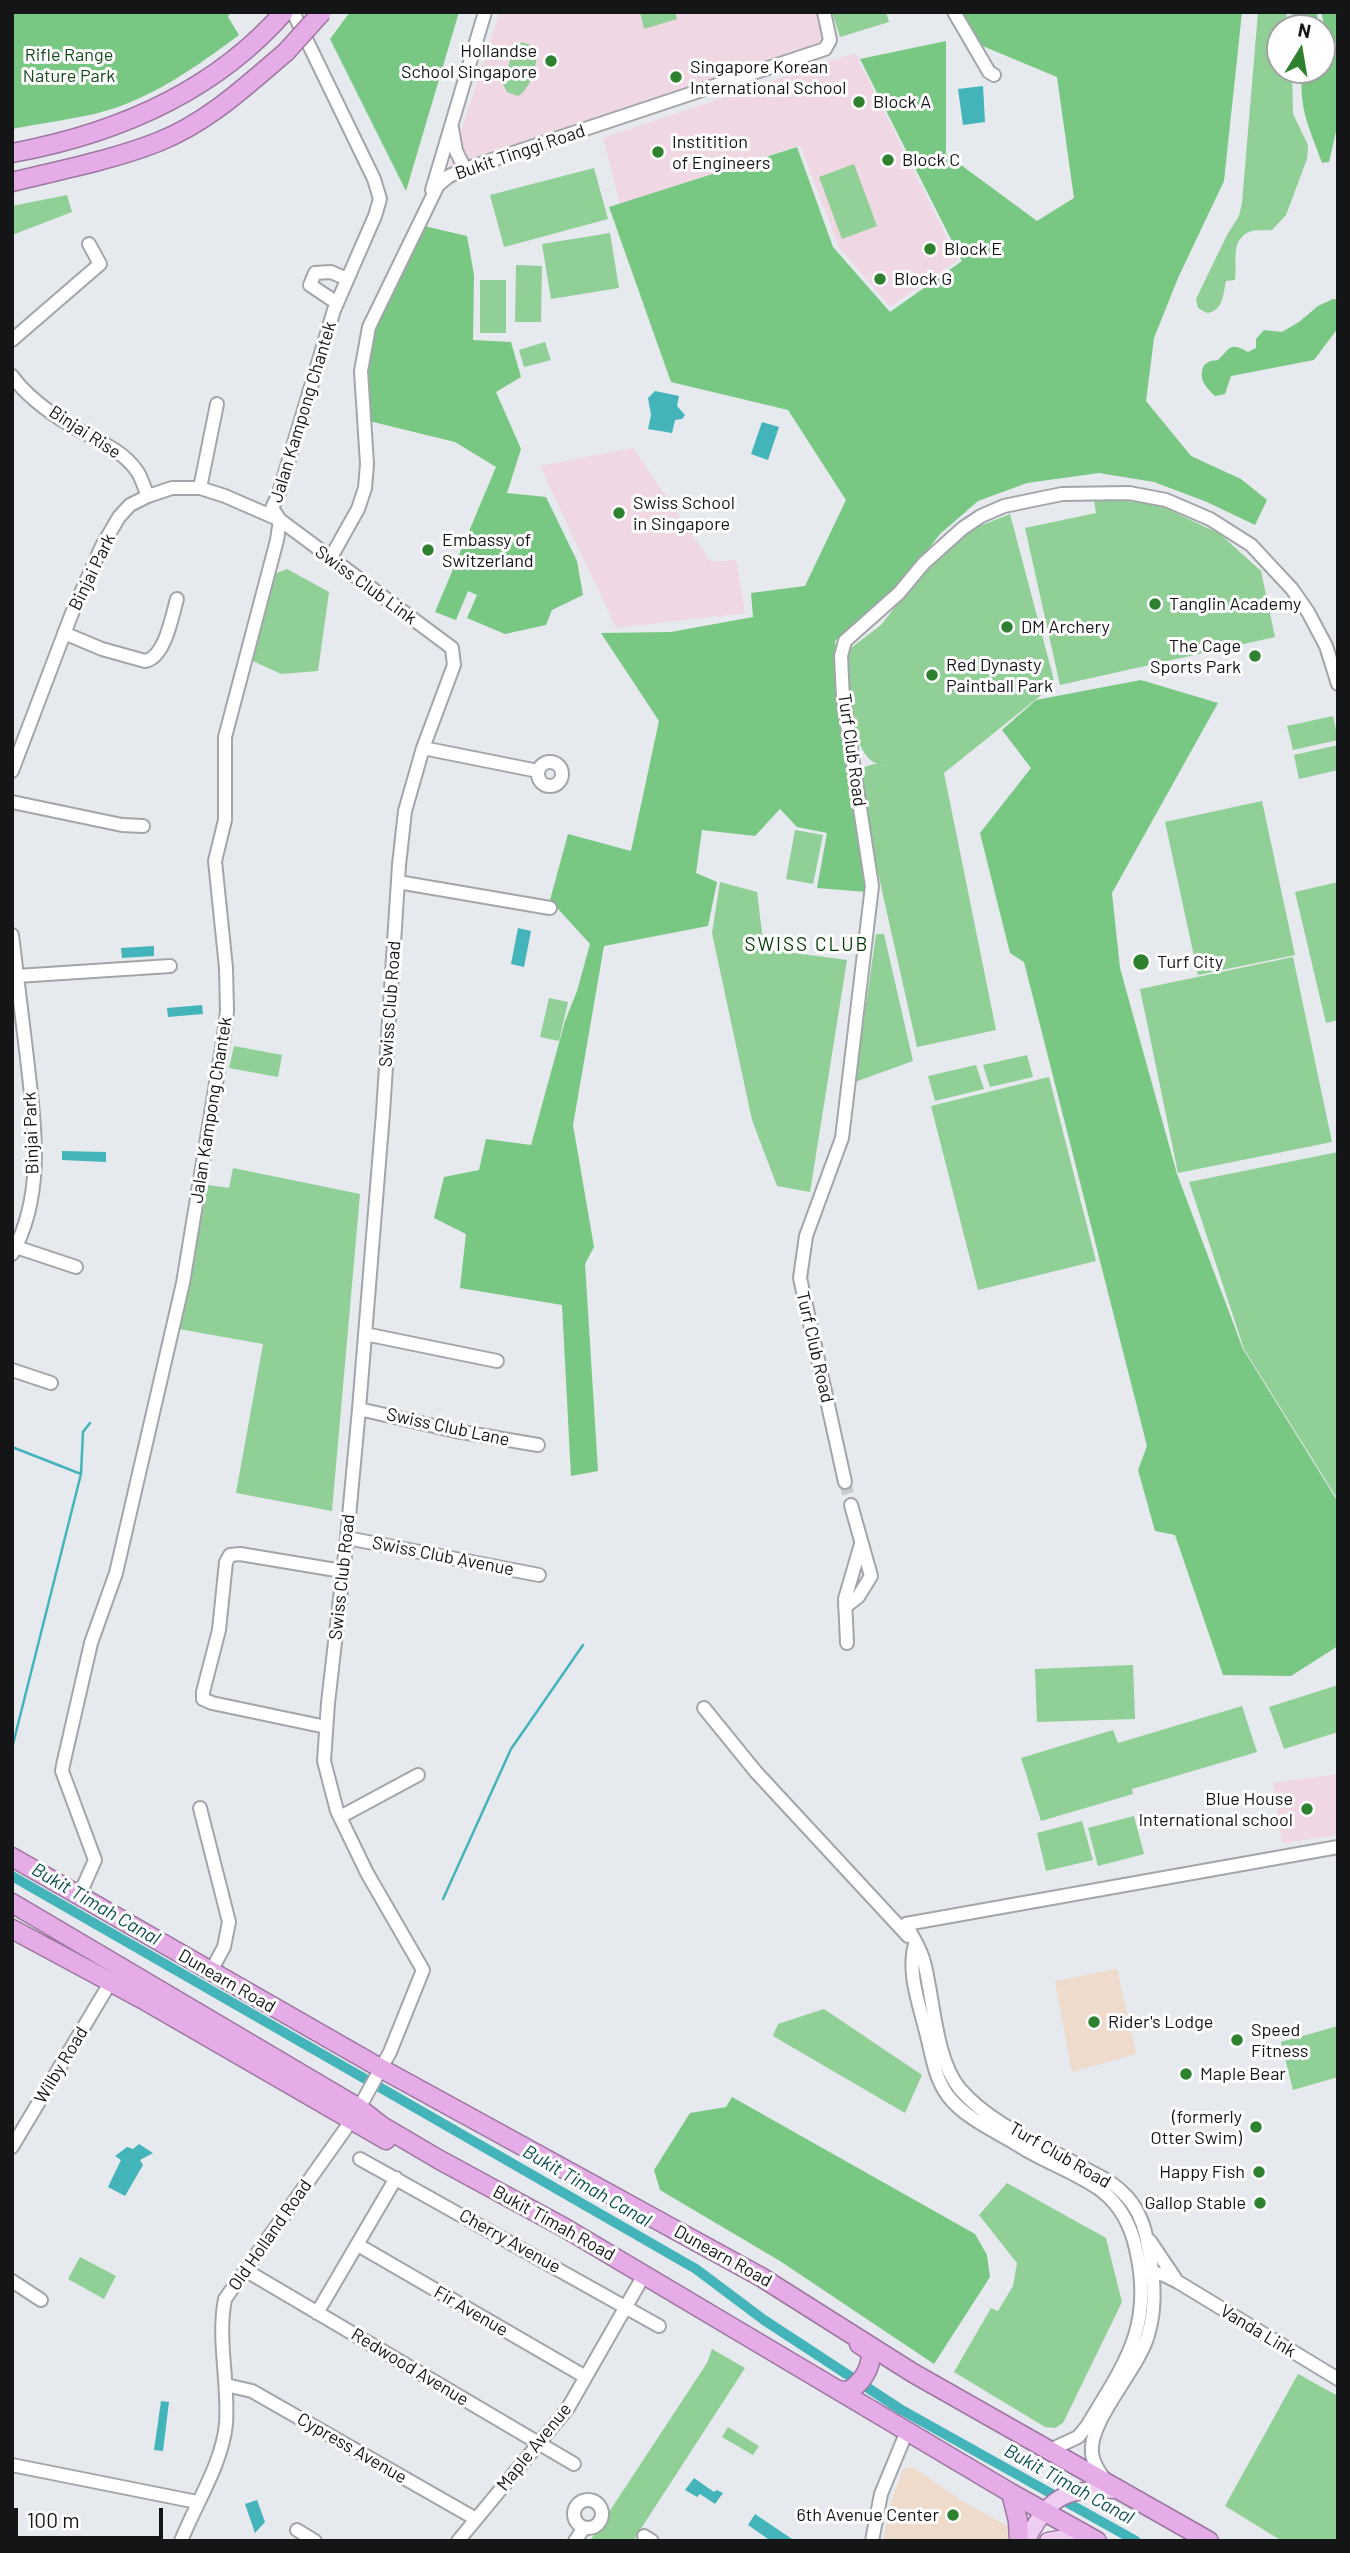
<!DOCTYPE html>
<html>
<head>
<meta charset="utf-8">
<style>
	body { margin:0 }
	#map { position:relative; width:1350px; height:2553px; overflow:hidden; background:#e6e9ed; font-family:Barlow,sans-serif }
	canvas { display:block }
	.frame { position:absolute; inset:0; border:14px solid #141517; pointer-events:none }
	.north { position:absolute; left:1266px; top:14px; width:70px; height:70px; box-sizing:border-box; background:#fff; border:2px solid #a1a1a2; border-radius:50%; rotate:11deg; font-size:19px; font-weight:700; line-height:28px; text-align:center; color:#141517 }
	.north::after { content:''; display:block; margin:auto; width:24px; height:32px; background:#2e822f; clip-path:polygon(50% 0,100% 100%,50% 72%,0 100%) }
	.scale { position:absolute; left:14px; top:2508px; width:149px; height:32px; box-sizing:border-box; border:4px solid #141517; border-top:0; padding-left:9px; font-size:21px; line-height:24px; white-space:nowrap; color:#141517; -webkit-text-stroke:5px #fff; paint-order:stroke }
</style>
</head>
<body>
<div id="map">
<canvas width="1350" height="2553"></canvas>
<div class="frame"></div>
<div class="north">N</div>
<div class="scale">100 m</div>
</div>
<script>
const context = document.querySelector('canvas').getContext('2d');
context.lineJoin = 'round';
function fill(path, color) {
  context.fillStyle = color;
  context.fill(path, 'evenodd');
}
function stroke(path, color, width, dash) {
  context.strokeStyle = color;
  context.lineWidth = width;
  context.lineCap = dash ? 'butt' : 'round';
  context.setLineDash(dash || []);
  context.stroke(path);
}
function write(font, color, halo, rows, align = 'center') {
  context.font = font + ' Barlow,sans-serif';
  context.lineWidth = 6;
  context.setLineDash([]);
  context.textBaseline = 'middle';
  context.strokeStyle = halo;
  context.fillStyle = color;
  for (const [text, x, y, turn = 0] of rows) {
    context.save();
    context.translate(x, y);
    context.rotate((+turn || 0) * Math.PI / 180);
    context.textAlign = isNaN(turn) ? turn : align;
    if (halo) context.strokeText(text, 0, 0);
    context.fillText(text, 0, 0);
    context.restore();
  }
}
const commercial = new Path2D(`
	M1117 1969 1136 2054 1072 2072 1055 1981Z
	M913 2467 962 2501 1018 2532 1013 2541H883L890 2505 903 2469Z`);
const education = new Path2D(`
	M504 12H817L826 45 448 171 499 14Z
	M855 53 958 260 890 307 839 247 800 145 620 204 603 138Z
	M633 448 711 562 736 560 745 613 616 628 540 466Z
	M1338 1774V1835L1282 1843 1273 1783Z`);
const green = new Path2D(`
	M640 12H675L677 19 644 29Z
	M832 12H886L889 22 840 37Z
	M1258 12H1286L1289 28H1280V70H1292L1293 114 1308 145 1307 159 1286 215 1272 230C1264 231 1256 229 1249 232 1229 241 1238 264 1235 280L1226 281C1223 295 1223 311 1207 313L1198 308 1196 299 1227 235 1239 216 1242 203Z
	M522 42 535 47C540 60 531 89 518 96L507 92 503 84 513 50Z
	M854 164 877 226 842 239 819 177Z
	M594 168 608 219 504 247 490 195Z
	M67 195 72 212 12 235V206Z
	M610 233 619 288 551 299 542 244Z
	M516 265 542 266 541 322H515Z
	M480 280H506V333H480Z
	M545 342 551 360 524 367 519 350Z
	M1094 499 1155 503 1220 534 1261 571 1275 637 1060 685 1025 528 1096 513Z
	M1010 514 1055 684 944 773 996 1030 917 1047 855 770 874 764 897 766C891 765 880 766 875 763 847 746 849 680 847 651L881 625 924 570 970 530Z
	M287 569 329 592 318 671 281 674 253 661 271 575Z
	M1333 716 1338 740 1293 750 1287 726Z
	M1338 745V770L1299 779 1294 755Z
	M1262 801 1295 955 1198 975 1165 822Z
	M795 830 823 835 813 884 786 879Z
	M720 882 757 892 764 949 847 960 810 1192 777 1186 752 1120 712 933Z
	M1338 882V1020L1326 1023 1295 892Z
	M876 934H884L913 1061 855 1082Z
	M1293 957 1332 1142 1178 1173 1140 989Z
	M549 998 568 1002 559 1041 540 1037Z
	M234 1046 282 1055 278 1077 229 1068Z
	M1027 1055 1033 1077 990 1087 983 1065Z
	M976 1065 984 1089 935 1101 928 1076Z
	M1049 1077 1096 1261 978 1290 931 1106Z
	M1338 1152V1500L1244 1349 1189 1182Z
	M233 1168 360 1194 332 1511 236 1493 263 1344 179 1329 208 1185 229 1188Z
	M1133 1665 1135 1719 1037 1722 1035 1669Z
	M1338 1685V1732L1284 1749 1269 1707Z
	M1242 1706 1257 1752 1132 1789 1133 1794 1041 1821 1021 1758 1113 1730 1118 1743Z
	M1134 1816 1144 1854 1098 1866 1088 1828Z
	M1082 1821 1093 1860 1046 1871 1037 1833Z
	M824 2009 922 2075 905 2113 773 2036 778 2024Z
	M1338 2026V2077L1293 2090 1281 2042Z
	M1007 2183 1106 2238 1122 2302 1063 2423 1055 2428 1045 2427 954 2372 991 2308 998 2311 1013 2286 1017 2263 979 2215Z
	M80 2257 116 2276 104 2299 68 2279Z
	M712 2349 745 2368 633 2541H590L707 2363Z
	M1298 2374 1338 2396V2541H1282L1225 2506Z
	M728 2427 759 2446 753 2455 722 2437Z`);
const forest = new Path2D(`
	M12 12H230L228 17 239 35C196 67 150 100 98 113 70 120 40 123 12 129Z
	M350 12H459L406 191 330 39Z
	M953 12H1242L1224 181 1178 278 1154 338 1146 401 1191 456 1241 479 1267 500 1255 525 1207 502 1154 482 1099 473 1027 483 978 501 940 534 892 595 835 641 842 720 867 892 817 888 827 833 797 827 780 809 755 836 702 830 696 873 717 882 708 926 604 946 573 1125 594 1247 585 1264 598 1471 571 1476 562 1305 460 1288 466 1234 434 1218 444 1177 479 1170 486 1139 531 1145 565 1021 577 991 590 944 550 900 568 834 631 851 659 721 601 633 671 632 753 617 751 593 805 586 846 500 788 410 671 382 609 207 797 147 833 247 890 312 962 261 860 59 946 41V154L1037 221 1074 198 1057 77 968 40Z
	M1292 12H1317L1318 28H1295Z
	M1321 12H1338V46L1326 33Z
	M1322 34 1329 44 1338 49V123L1329 162 1322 163C1309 126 1299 111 1302 70H1322Z
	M424 226 467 236 474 275 473 340 511 342 521 377 496 392 521 449 507 493 546 497 577 561 583 595 552 610 546 625 505 634 467 618 477 595 468 591 456 620 435 612 496 467 455 442 369 421 366 364 376 320Z
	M1333 299 1338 300V328L1314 360 1231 376 1225 394 1215 396C1205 386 1198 380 1204 365L1210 361 1218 360C1230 349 1229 341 1248 352L1256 348V339L1264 330 1282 332 1299 322 1318 306Z
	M1141 680 1218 703 1112 893 1120 968 1177 1174 1243 1349 1338 1502V1646L1291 1676 1223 1675 1175 1535 1155 1531 1138 1470 1147 1446 1024 962 1010 953 980 833 1031 768 1002 730 1036 700Z
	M732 2097 975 2234 987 2255 990 2277 934 2364 780 2261 660 2190 654 2170 690 2113 726 2107Z`);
const water = new Path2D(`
	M983 86 985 122 963 125 958 89Z
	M655 391 679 396 677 406 685 415 682 419 675 420 672 433 648 429 651 415 648 398Z
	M762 422 779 427 768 460 751 454Z
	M518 928 531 931 524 967 511 964Z
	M154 946V956L122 958 121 948Z
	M202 1005 203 1014 168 1017 167 1008Z
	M62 1151 106 1152V1162L62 1160Z
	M139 2144 153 2153 140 2160 143 2165 125 2196 108 2187 121 2160 115 2156 127 2147 133 2149Z
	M161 2401 169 2402 163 2451 154 2450Z
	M694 2478 714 2492 717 2490 723 2493 715 2504 700 2494 697 2497 685 2490Z
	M257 2500 265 2522 255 2533 245 2504Z
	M755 2514 795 2541H771L748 2525Z`);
const stream = new Path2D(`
	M12 1447 81 1474
	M12 1748 81 1474 83 1432 90 1423
	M443 1899 511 1749 583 1645`);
const canal = new Path2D(`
	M12 1876 696 2269 764 2320 900 2409 1136 2541`);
const minorTunnel = new Path2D(`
	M845 1482 851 1505`);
const minor = new Path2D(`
	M954 12 989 72 994 75
	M452 128 456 151 465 169
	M432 190 485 12
	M337 303 310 285 315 273 331 272 347 279
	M12 340 100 264 89 244
	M12 376C26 395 50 413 70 425 93 439 121 448 137 471 142 478 144 488 148 496
	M200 488 217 404
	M330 559 358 509 365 488 367 464 361 371 369 327 438 185 449 176 474 166 825 49 830 40 824 12
	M64 633 102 649 145 661C165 658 172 616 177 599
	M423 748 538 771
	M538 774a12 12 0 1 1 24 0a12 12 0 1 1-24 0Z
	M12 771 72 613 102 546 119 517 130 505 148 496 172 488H200L225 496 280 520 452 648 454 665 423 748 405 811 399 865 383 1113 359 1409 347 1538 328 1703 324 1761 337 1811 367 1873 423 1970 390 2052 359 2108
	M12 802 122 825 143 826
	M398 882 550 908
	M12 935C17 976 22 1017 27 1058 34 1123 46 1193 12 1254
	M17 976 170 966
	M16 1247 76 1267
	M365 1334 497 1361
	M12 1370 51 1383
	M359 1409 456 1431 538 1445
	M845 1482 800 1278 806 1236 842 1138 872 886 843 698 841 656 845 641 899 593 924 563 963 528 981 516 1004 506 1062 494 1129 493 1166 500 1210 519 1251 545 1292 589 1308 612 1326 646 1338 684
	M347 1538 539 1575
	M845 1607 858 1597 871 1576 851 1505
	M847 1643 845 1599 861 1544
	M704 1708 756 1772 908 1936
	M326 1727 212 1703 203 1699V1692L219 1630 226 1562 230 1555 240 1554 342 1571
	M200 1808 229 1922 224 1947 211 1971
	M340 1817 418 1775
	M79 1896 95 1860 62 1771 63 1765 91 1643 116 1573 183 1283 224 1035 227 1011 226 968 215 861 225 820V737L277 540 280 520 272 508 279 493 334 310 375 216 380 199 374 179 293 12
	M915 1944C907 1973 919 2003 926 2032 932 2054 934 2077 948 2096 965 2118 995 2131 1018 2145 1044 2162 1076 2172 1102 2191 1121 2206 1131 2226 1136 2249 1154 2326 1125 2363 1087 2426L1078 2437 1050 2450
	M12 2147 110 1983
	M360 2159 659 2326
	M1150 2241 1175 2278
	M358 2245 584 2376
	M245 2270 574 2464
	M1147 2271 1164 2275 1178 2282 1338 2379
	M12 2281 41 2300
	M317 2313 396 2178
	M226 2385 252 2391 476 2519
	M12 2465 197 2502
	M1106 2481C1100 2473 1093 2464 1092 2453 1088 2421 1139 2369 1148 2335 1158 2303 1153 2268 1146 2236 1143 2221 1135 2204 1124 2194 1112 2181 1095 2174 1080 2166 1040 2144 990 2124 960 2089 935 2059 934 2000 924 1962 921 1949 912 1936 906 1924L1338 1847
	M574 2514a14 14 0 1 1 28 0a14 14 0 1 1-28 0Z
	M297 2530 315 2541
	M644 2536 652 2541
	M181 2541C196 2503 222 2464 226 2424 229 2383 217 2339 225 2299L351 2121
	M458 2541 568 2408 644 2275
	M575 2541 584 2528
	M872 2541 881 2494 907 2431`);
const major = new Path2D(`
	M1026 2541C1052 2491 1068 2489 1121 2490
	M1048 2541 1065 2538H1092`);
const highway = new Path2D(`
	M12 153C115 134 214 92 284 12
	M12 182C61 170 112 160 158 142 207 123 246 86 286 52
	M12 1857 382 2069 761 2277 913 2373 1209 2541
	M12 1903 359 2108 382 2126 438 2159 565 2228 1011 2493 1097 2541
	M12 1929 142 1999 386 2140
	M840 2390 847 2392C862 2383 871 2369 871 2352L859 2344
	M1011 2493 1018 2521 1019 2541`);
const highwayBridge = new Path2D(`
	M286 52 322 12`);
const markers = [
	[551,61,7,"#2e822f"],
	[676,77,7,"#2e822f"],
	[859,102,7,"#2e822f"],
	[658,152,7,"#2e822f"],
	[888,160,7,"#2e822f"],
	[930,249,7,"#2e822f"],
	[880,279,7,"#2e822f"],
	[619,513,7,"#2e822f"],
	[428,550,7,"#2e822f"],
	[1155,604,7,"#2e822f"],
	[1007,627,7,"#2e822f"],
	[1255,656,7,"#2e822f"],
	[932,675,7,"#2e822f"],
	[1141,962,9,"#2e822f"],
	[1307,1809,7,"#2e822f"],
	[1094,2022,7,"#2e822f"],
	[1237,2040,7,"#2e822f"],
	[1186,2074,7,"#2e822f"],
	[1256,2127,7,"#2e822f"],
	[1259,2172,7,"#2e822f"],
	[1260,2203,7,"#2e822f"],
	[953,2515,7,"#2e822f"]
];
const poiNames = [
	["Hollandse",537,51,"right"],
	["School Singapore",537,72,"right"],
	["Singapore Korean",690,67],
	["International School",690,88],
	["Block A",873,102],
	["Institition",672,142],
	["of Engineers",672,163],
	["Block C",902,160],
	["Block E",944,249],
	["Block G",894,279],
	["Swiss School",633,503],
	["in Singapore",633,524],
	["Embassy of",442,540],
	["Switzerland",442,561],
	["Tanglin Academy",1169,604],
	["DM Archery",1021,627],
	["The Cage",1241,646,"right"],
	["Sports Park",1241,667,"right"],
	["Red Dynasty",946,665],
	["Paintball Park",946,686],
	["Turf City",1157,962],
	["Blue House",1293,1799,"right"],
	["International school",1293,1820,"right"],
	["Rider's Lodge",1108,2022],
	["Speed",1251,2030],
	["Fitness",1251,2051],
	["Maple Bear",1200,2074],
	["(formerly",1242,2117,"right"],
	["Otter Swim)",1242,2138,"right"],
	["Happy Fish",1245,2172,"right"],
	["Gallop Stable",1246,2203,"right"],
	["6th Avenue Center",939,2515,"right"]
];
const parkNames = [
	["Rifle Range",69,55],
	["Nature Park",69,76]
];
const streetNames = [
	["Bukit Tinggi Road",520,152,-19],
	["Jalan Kampong Chantek",303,412,-73],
	["Binjai Rise",85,432,33],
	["Binjai Park",92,572,-64],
	["Swiss Club Link",366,585,36],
	["Turf Club Road",852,750,82],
	["Swiss Club Road",390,1004,-86],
	["Jalan Kampong Chantek",211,1110,-81],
	["Binjai Park",31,1133,-92],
	["Turf Club Road",815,1347,77],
	["Swiss Club Lane",448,1427,12],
	["Swiss Club Avenue",443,1556,11],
	["Swiss Club Road",342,1577,-84],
	["Dunearn Road",227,1981,30],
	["Wilby Road",61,2065,-59],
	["Turf Club Road",1060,2155,30],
	["Bukit Timah Road",554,2223,29],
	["Old Holland Road",270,2235,-55],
	["Cherry Avenue",510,2241,29],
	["Dunearn Road",723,2256,29],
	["Fir Avenue",471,2311,30],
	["Vanda Link",1258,2331,31],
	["Redwood Avenue",410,2367,31],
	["Maple Avenue",534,2447,-51],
	["Cypress Avenue",352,2448,30]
];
const neighbourhoodNames = [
	["SWISS CLUB",807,945]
];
const waterNames = [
	["Bukit Timah Canal",96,1904,30],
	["Bukit Timah Canal",587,2186,30],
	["Bukit Timah Canal",1069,2484,29]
];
fill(commercial, '#eedbcb');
fill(education, '#efd7e3');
fill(green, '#90cf96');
fill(forest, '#78c782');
fill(water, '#44b4bb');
stroke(stream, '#44b4bb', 2.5);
stroke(canal, '#44b4bb', 10);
stroke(minorTunnel, '#c6c9cd', 12, [12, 6]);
stroke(minor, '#a2a5a9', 16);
stroke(major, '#9c779f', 19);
stroke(highway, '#9c779f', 21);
stroke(minor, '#fff', 12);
stroke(major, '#efcdf1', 16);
stroke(highway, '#e5ace8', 18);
stroke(highwayBridge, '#9c779f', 21, []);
stroke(highwayBridge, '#e5ace8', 18);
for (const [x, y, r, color] of markers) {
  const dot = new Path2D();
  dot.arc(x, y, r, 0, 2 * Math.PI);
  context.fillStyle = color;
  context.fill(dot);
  stroke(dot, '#fff', 2.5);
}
write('18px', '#141517', '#fff', poiNames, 'left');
write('18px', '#144b1f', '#fff', parkNames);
write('18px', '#141517', '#fff', streetNames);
context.letterSpacing = '2px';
write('19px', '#003902', '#fff', neighbourhoodNames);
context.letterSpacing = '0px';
write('italic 19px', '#0c4f52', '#fff', waterNames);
</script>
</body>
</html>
